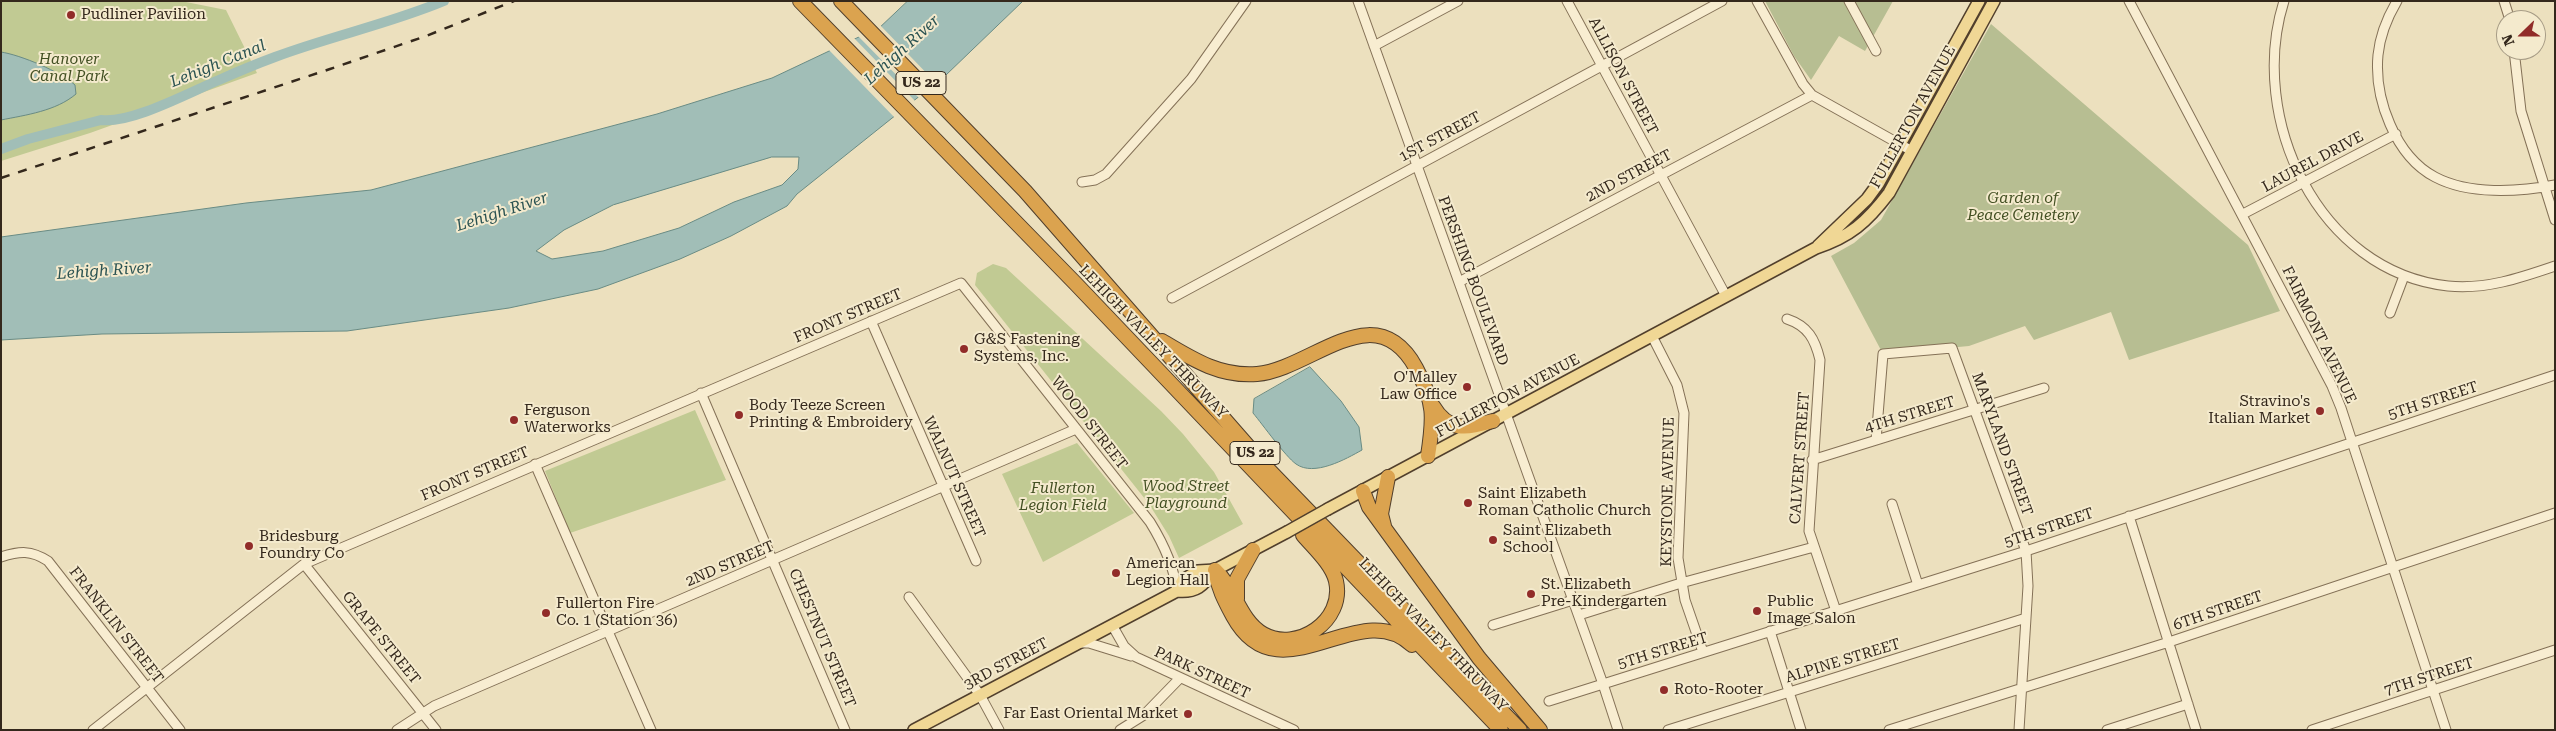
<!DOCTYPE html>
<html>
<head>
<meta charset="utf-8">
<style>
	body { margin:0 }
	#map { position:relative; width:2556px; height:731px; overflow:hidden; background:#ece0be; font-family:"Roboto Serif",serif }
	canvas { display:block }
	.frame { position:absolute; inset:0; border:2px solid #34281c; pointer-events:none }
	.north { position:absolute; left:2496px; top:10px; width:50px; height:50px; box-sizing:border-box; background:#f4eacd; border:1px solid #a79c86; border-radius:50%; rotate:248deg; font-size:14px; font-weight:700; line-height:20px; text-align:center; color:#34281c }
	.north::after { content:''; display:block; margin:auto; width:18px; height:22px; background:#912c29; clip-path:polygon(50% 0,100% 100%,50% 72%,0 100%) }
</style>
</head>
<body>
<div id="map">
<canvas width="2556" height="731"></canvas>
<div class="frame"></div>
<div class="north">N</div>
</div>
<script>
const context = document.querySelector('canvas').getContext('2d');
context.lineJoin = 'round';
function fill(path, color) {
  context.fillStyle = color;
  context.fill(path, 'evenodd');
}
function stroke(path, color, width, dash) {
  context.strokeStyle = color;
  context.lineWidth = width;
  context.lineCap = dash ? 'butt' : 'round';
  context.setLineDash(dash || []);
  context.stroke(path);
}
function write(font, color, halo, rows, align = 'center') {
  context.font = font + ' "Roboto Serif",serif';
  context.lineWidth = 4;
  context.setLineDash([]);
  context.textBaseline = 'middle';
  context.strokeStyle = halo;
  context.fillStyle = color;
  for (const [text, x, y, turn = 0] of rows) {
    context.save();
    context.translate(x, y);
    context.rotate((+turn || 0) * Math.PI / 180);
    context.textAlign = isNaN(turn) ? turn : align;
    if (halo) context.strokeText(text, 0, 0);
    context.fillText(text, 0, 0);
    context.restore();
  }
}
const green = new Path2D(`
	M1 1H181L226 10 257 73 90 133 1 161Z
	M993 264 1006 268 1161 411 1183 434 1214 472 1243 524 1179 558 1169 536 1149 504 975 285 977 273Z
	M695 410 726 480 570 533 545 471Z
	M1077 443 1134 513 1043 562 1002 474Z`);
const cemetery = new Path2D(`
	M1765 1H1893L1865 51 1839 36 1811 80 1794 56Z
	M1991 24 2248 245 2280 311 2129 360 2111 312 2034 340 2025 326 1969 346 1883 354 1831 256 1854 243 1881 220Z`);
const water = new Path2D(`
	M908 1H1023L946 75 797 194 787 206 731 236 680 259 598 289 509 308 347 331 102 334 1 340V237L246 203 371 190 657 114 772 78 880 27ZM772 157H799L798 169 782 185 734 202 679 228 603 251 552 259 536 251 564 230 613 205Z
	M1 52C21 55 61 72 75 85L76 94C56 111 26 115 1 120Z
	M1310 367 1341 401 1359 427 1362 450C1346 459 1314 477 1296 464 1285 456 1263 425 1253 413L1254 399Z`);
const pier = new Path2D(`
	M879 24 938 85 920 99 857 35Z
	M853 37 916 102 896 119 828 49Z`);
const canal = new Path2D(`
	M1 149 28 139 101 120C131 124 190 92 219 80 237 72 256 64 275 57 331 36 389 24 444 1`);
const minor = new Path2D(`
	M1358 1 1603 684 1618 730
	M1567 1 1726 296
	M1757 1 1803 84 1812 95 1912 151
	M1849 1 1876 51
	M2129 1 2332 386 2341 408 2446 730
	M2284 1C2247 118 2318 272 2448 286 2485 290 2520 278 2555 266
	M2397 1C2387 18 2380 35 2378 55 2374 98 2395 156 2435 177 2469 195 2518 192 2555 185
	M2504 1 2510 20
	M1374 46 1458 1
	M2514 50 2521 111 2555 220
	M1082 182 1095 180 1106 174 1191 79 1246 1
	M2243 214 2396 134
	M1459 282 1812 95
	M1172 298 1722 1
	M2390 313 2404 276
	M1787 319C1808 326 1815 339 1820 360L1809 531 1836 611
	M871 321 976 561
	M1652 336 1677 385 1684 413 1678 558 1685 600 1703 652
	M701 393 845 730
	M1876 440 1883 354 1952 348 2026 551 2028 586 2019 730
	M1812 460 2044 388
	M535 464 651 730
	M1892 504 1918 585
	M2129 516 2196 730
	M1 557C20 551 31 550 48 561L180 730
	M304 564 436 730
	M909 597 980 695 999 730
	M1579 615 1681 583 1814 547
	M1112 625 1124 646 1136 657 1294 730
	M1493 625 1573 600
	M1770 631 1801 730
	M1078 643H1089L1131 656
	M1549 701 2026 551 2555 375
	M93 730 304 564 961 283 1150 522C1163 543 1174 566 1177 591
	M397 730 434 706 1076 429
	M1120 730 1144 715 1180 678
	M1668 730 2026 618
	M1889 730 2169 642 2555 513
	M2107 730 2188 704
	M2312 730 2555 650`);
const major = new Path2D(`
	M1818 246 1867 199 1878 184 1979 1
	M1328 509 1816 248C1850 237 1867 222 1889 193L1994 1
	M1177 591 1183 580 1198 571 1215 570 1287 532
	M914 730 1177 591C1196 593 1203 586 1215 570`);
const highway = new Path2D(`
	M800 1 1076 284 1501 730
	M841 1 1025 191 1268 469 1520 730
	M1162 341C1192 359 1220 377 1257 374 1312 369 1375 293 1416 368 1435 403 1434 417 1428 456
	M1433 406C1449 433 1467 428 1493 421
	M1363 491 1369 507 1479 658 1540 730
	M1384 526 1381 514 1388 477
	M1215 570C1218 588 1225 601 1233 616 1279 700 1359 594 1412 645
	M1215 570C1235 588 1239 620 1263 634 1297 653 1345 621 1336 581 1332 564 1314 548 1303 535
	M1237 599V579L1253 550`);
const rail = new Path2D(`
	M1 178 330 69 426 36 514 1`);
const majorBridge = new Path2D(`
	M1287 532 1328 509`);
const markers = [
	[71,15,5,"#912c29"],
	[964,349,5,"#912c29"],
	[1467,387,5,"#912c29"],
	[2320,411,5,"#912c29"],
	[739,415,5,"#912c29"],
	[514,420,5,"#912c29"],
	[1468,503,5,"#912c29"],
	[1493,540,5,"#912c29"],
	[249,546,5,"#912c29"],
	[1116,573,5,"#912c29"],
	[1531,594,5,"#912c29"],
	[1757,611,5,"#912c29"],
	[546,613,5,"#912c29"],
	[1664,690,5,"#912c29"],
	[1188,714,5,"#912c29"]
];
const shields = [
	[921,83,50],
	[1255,453,50]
];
const shieldNames = [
	["US 22",921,83],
	["US 22",1255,453]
];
const poiNames = [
	["Pudliner Pavilion",81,15],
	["G&S Fastening",974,340],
	["Systems, Inc.",974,357],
	["O'Malley",1457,378,"right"],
	["Law Office",1457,395,"right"],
	["Stravino's",2310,402,"right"],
	["Italian Market",2310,419,"right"],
	["Body Teeze Screen",749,406],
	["Printing & Embroidery",749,423],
	["Ferguson",524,411],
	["Waterworks",524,428],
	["Saint Elizabeth",1478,494],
	["Roman Catholic Church",1478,511],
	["Saint Elizabeth",1503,531],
	["School",1503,548],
	["Bridesburg",259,537],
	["Foundry Co",259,554],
	["American",1126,564],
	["Legion Hall",1126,581],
	["St. Elizabeth",1541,585],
	["Pre-Kindergarten",1541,602],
	["Public",1767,602],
	["Image Salon",1767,619],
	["Fullerton Fire",556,604],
	["Co. 1 (Station 36)",556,621],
	["Roto-Rooter",1674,690],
	["Far East Oriental Market",1178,714,"right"]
];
const parkNames = [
	["Hanover",69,60],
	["Canal Park",69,77],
	["Garden of",2023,199],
	["Peace Cemetery",2023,216],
	["Wood Street",1186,487],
	["Playground",1186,504],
	["Fullerton",1063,489],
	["Legion Field",1063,506]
];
const streetNames = [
	["ALLISON STREET",1623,76,62],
	["FULLERTON AVENUE",1913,117,-61],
	["1ST STREET",1440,137,-28],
	["LAUREL DRIVE",2313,162,-28],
	["2ND STREET",1629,176,-28],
	["PERSHING BOULEVARD",1473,281,70],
	["FRONT STREET",848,316,-23],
	["FAIRMONT AVENUE",2319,335,64],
	["LEHIGH VALLEY THRUWAY",1153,342,46],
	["FULLERTON AVENUE",1508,396,-28],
	["5TH STREET",2433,401,-18],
	["4TH STREET",1910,415,-17],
	["WOOD STREET",1089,423,52],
	["MARYLAND STREET",2002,444,70],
	["CALVERT STREET",1800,458,-86],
	["FRONT STREET",475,474,-23],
	["WALNUT STREET",954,477,66],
	["KEYSTONE AVENUE",1668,492,-89],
	["5TH STREET",2049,528,-19],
	["2ND STREET",730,564,-23],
	["6TH STREET",2218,611,-19],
	["FRANKLIN STREET",116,625,52],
	["LEHIGH VALLEY THRUWAY",1433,635,46],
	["GRAPE STREET",381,638,51],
	["CHESTNUT STREET",822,638,67],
	["5TH STREET",1663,651,-17],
	["ALPINE STREET",1843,661,-17],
	["3RD STREET",1006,664,-28],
	["PARK STREET",1202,673,25],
	["7TH STREET",2429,677,-18]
];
const waterNames = [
	["Lehigh River",902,50,-42],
	["Lehigh Canal",218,64,-22],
	["Lehigh River",502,212,-18],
	["Lehigh River",104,271,-4]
];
fill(green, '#c1ca93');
fill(cemetery, '#b7be92');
fill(water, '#a1beb7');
stroke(water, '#698b84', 1);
fill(pier, '#ece0be');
stroke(canal, '#a1beb7', 10);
stroke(minor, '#847157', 11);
stroke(major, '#513f2c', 14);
stroke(highway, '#513f2c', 16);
stroke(minor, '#f8edd1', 9);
stroke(major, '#f0d795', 11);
stroke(highway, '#dba34f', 14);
stroke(rail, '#34281c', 2.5, [9, 9]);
stroke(majorBridge, '#513f2c', 14, []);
stroke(majorBridge, '#f0d795', 11);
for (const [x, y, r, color] of markers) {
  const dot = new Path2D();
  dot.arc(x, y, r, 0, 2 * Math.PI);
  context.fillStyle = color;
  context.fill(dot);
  stroke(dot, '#f4eacd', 2);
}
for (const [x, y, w] of shields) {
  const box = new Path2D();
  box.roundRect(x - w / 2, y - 11.5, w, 23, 4);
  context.fillStyle = '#f4eacd';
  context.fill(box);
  stroke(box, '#34281c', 1);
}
write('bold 14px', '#34281c', null, shieldNames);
write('15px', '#34281c', '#f4eacd', poiNames, 'left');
write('italic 15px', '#435023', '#f4eacd', parkNames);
write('15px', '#34281c', '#f4eacd', streetNames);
write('italic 16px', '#2b5352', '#f4eacd', waterNames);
</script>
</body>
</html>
